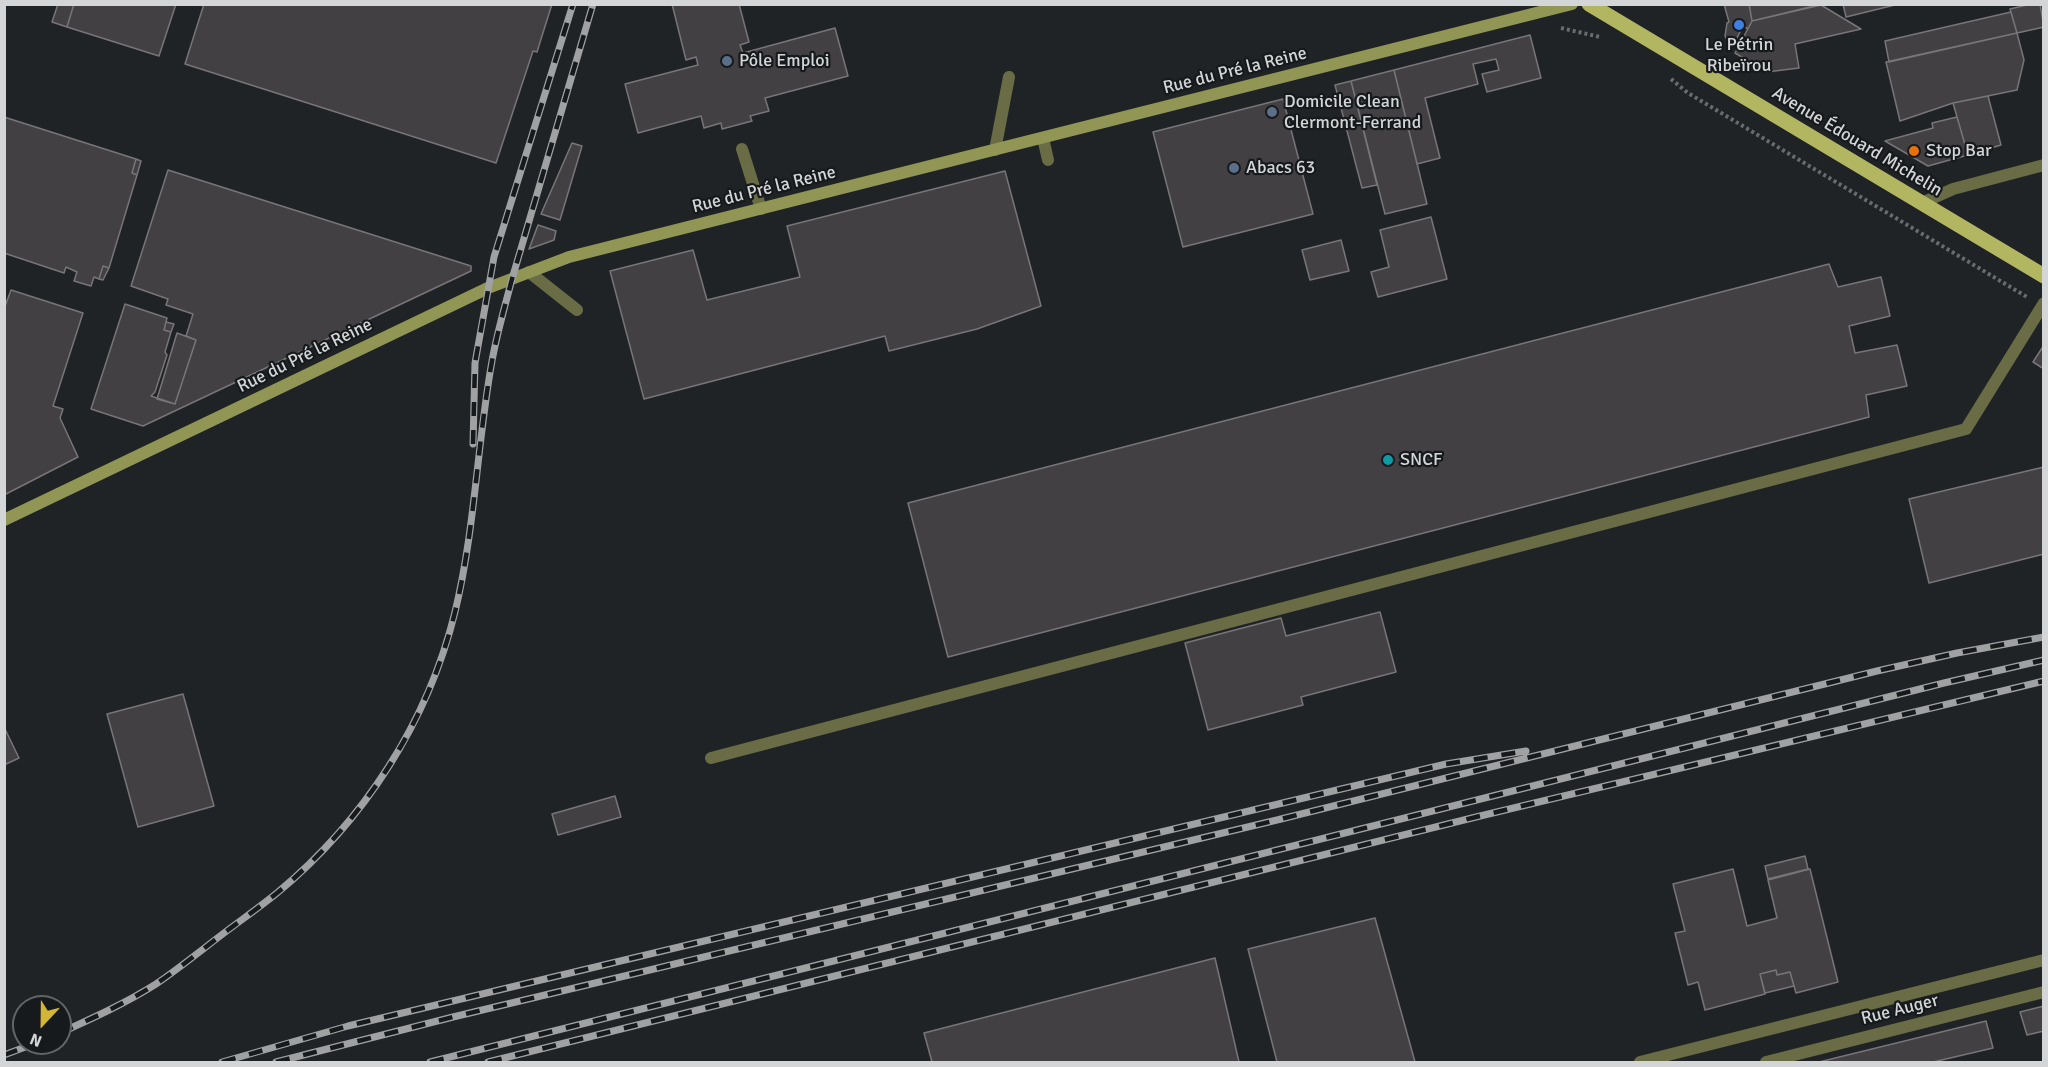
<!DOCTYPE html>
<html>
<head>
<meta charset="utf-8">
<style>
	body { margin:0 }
	#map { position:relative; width:2048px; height:1067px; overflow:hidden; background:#202326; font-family:Signika,sans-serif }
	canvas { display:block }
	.frame { position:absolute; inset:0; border:6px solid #d3d5d6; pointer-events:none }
	.north { position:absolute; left:12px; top:995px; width:60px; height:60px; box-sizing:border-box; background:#171a1c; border:2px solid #626566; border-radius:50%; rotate:202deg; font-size:16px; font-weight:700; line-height:24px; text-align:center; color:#d3d5d6 }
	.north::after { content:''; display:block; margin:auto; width:21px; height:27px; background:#d4b635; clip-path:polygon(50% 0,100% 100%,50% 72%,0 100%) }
</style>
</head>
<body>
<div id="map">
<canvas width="2048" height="1067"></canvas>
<div class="frame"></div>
<div class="north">N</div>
</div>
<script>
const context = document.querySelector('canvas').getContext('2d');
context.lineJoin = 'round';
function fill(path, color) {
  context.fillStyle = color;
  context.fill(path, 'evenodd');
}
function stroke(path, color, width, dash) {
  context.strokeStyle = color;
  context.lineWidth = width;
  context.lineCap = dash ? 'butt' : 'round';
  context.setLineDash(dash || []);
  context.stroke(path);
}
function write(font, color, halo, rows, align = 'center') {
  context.font = font + ' Signika,sans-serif';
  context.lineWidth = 4.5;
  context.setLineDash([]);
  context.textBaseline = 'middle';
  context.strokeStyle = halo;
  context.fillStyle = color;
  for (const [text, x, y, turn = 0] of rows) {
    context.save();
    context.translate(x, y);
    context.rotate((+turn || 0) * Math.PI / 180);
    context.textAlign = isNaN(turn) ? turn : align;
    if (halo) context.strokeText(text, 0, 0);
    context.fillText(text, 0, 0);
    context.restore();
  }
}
const building = new Path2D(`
	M58 4H74L67 27 52 22Z
	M74 4H176L159 56 67 27Z
	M204 4H552L537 52 533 51 496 163 185 64Z
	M672 4H739L749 42 740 45 743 53 835 28 848 76 765 98 769 111 750 116 752 121 722 129 721 123 704 128 701 116 638 133 625 84 698 65 696 57 686 60Z
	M1724 4H1749L1752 21 1748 29 1743 26 1736 40 1732 42 1727 40 1725 36 1727 23 1729 22Z
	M1749 4H1822L1752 21Z
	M1843 4H1899L1846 17Z
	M2031 4H2040L2044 27 2017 33 2010 9Z
	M1821 5 1861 29 1795 44 1799 68 1767 72 1735 53 1752 21Z
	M2011 12 2017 33 1889 62 1885 41Z
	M2017 33 2024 60 2017 90 1953 103 1900 121 1886 62Z
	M1530 35 1541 78 1487 92 1482 74 1499 70 1496 59 1473 64 1478 84 1425 98 1440 158 1417 164 1394 70Z
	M1394 70 1427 204 1385 214 1351 81Z
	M1351 81 1377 185 1362 188 1335 85Z
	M1988 96 2001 145 1968 155 1953 103Z
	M1283 99 1313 214 1183 247 1153 132Z
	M4 117 136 159 132 173 137 175 109 268 103 266 99 279 94 277 91 286 74 281 77 272 66 267 64 273 4 253Z
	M1957 117 1968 155 1928 166 1885 141 1933 128 1932 123Z
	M572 143 582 146 560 220 541 214Z
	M136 159 141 161 137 175 132 173Z
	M168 170 471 266V271L143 426 91 409 125 304 167 318 164 330 171 332 165 352 167 355 155 392 151 396 175 404 196 340 186 336 193 314 166 305 168 299 131 286Z
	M1005 171 1041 306 977 329 889 351 885 336 644 399 610 271 693 250 707 300 800 277 787 226Z
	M1431 217 1447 279 1378 297 1371 272 1389 267 1380 230Z
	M538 225 556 231 554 240 529 249Z
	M1341 240 1349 271 1310 280 1302 250Z
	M1829 264 1838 287 1881 277 1890 316 1849 326 1855 353 1897 345 1907 386 1866 395 1869 417 948 657 908 503Z
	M103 266 109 268 103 280 99 279Z
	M11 290 83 313 53 406 63 409 60 418 78 457 4 495V309Z
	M166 322 174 324 171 332 164 330Z
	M177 333 196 340 175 404 157 399Z
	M2044 345V369L2033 362Z
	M2044 467V554L1929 583 1909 499Z
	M1380 612 1396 672 1301 697 1303 705 1208 730 1185 643 1281 618 1286 636Z
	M183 694 214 806 138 827 107 714Z
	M4 727 19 758 4 765Z
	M615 796 621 817 558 835 552 814Z
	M1805 856 1808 869 1768 879 1765 866Z
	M1733 869 1747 926 1777 918 1768 880 1810 869 1838 982 1796 993 1790 972 1777 975 1776 970 1760 974 1765 994 1705 1010 1698 982 1688 985 1675 933 1685 931 1673 884Z
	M1375 918 1415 1062H1277L1248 949Z
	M1215 958 1239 1062H932L924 1033Z
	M1776 970 1777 975 1790 972 1794 986 1765 993 1760 974Z
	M2044 1006V1031L2027 1035 2020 1012Z
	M1986 1021 1993 1048 1933 1062H1819Z`);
const path = new Path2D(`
	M1561 28 1600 37
	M1671 79 1688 93 2027 297`);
const service = new Path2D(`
	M1043 138 1048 160
	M742 149 761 209
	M995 150 1009 77
	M1922 203 1953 189 2044 165
	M529 272 577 310
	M711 758 1966 429 2044 303`);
const minor = new Path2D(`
	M1640 1062 2044 960
	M1766 1062 2044 992`);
const secondary = new Path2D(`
	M4 520 488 288 569 257 1572 4`);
const primary = new Path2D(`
	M1589 4 2044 276`);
const rail = new Path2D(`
	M473 444 475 363 494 257 573 4
	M60 1033C93 1018 126 1003 156 984 181 967 204 948 228 930 244 918 261 906 277 893 364 821 428 722 455 612 475 530 477 444 492 361 497 333 505 306 512 279L593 4
	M4 1055 36 1043
	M222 1062 348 1026 1446 764 1526 751
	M276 1062 453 1017 1277 820 1877 671 1957 653 2044 637
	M430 1062 1944 683 2044 660
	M488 1062 1476 817 2044 681`);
const markers = [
	[1739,25,6,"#3f7fe0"],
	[727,61,6,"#5c6f8a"],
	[1272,112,6,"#5c6f8a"],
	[1914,151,6,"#e8710a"],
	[1234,168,6,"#5c6f8a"],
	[1388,460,6,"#0f9aa8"]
];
const poiNames = [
	["Le Pétrin",1739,45,"center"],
	["Ribeïrou",1739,66,"center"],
	["Pôle Emploi",739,61],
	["Domicile Clean",1284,102],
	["Clermont-Ferrand",1284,123],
	["Stop Bar",1926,151],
	["Abacs 63",1246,168],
	["SNCF",1400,460]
];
const streetNames = [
	["Rue du Pré la Reine",1235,71,-14],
	["Avenue Édouard Michelin",1857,142,31],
	["Rue du Pré la Reine",764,190,-14],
	["Rue du Pré la Reine",305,356,-26],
	["Rue Auger",1900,1010,-14]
];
fill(building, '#434043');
stroke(building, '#787578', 1.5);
stroke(path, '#696b6d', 4, [3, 3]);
stroke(service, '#6a6c45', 12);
stroke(minor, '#6a6c45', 12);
stroke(secondary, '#929655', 12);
stroke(primary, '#b2b660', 15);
stroke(rail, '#9fa1a3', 7);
stroke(rail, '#171a1c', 4.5, [14]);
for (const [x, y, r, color] of markers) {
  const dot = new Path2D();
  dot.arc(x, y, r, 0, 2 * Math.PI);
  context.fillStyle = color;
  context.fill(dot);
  stroke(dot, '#171a1c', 2);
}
write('18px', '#d3d5d6', '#171a1c', poiNames, 'left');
write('18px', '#d3d5d6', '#171a1c', streetNames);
</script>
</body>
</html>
